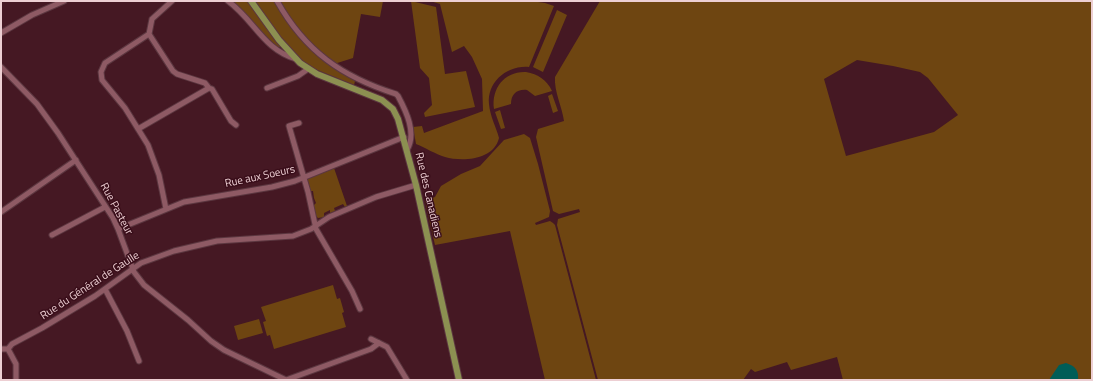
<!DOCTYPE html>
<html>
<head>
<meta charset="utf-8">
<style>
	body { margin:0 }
	#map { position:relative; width:1093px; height:381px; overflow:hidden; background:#451823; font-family:"Titillium Web",sans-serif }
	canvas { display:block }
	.frame { position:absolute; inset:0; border:2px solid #edcfd3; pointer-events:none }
</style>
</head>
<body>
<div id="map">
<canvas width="1093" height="381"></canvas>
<div class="frame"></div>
</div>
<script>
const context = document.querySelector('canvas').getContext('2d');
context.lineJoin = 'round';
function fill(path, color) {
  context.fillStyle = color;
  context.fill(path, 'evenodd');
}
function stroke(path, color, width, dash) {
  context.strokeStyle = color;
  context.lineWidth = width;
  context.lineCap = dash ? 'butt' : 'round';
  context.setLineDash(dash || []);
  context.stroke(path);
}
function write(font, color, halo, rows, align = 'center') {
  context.font = font + ' "Titillium Web",sans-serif';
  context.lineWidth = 3;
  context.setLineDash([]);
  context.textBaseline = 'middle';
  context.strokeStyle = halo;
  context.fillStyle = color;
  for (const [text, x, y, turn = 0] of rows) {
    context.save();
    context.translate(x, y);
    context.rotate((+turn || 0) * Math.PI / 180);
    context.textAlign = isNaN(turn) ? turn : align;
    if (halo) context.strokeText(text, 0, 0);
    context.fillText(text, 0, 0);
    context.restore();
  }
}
const green = new Path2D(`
	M233 1H383L380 17 361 14 353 58 331 65 352 78 355 81 354 85 310 67 300 59 286 43 278 48 271 43 244 12Z
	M411 1 436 7 445 74 466 71 475 107 425 117 424 113 432 105 429 78 420 68Z
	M430 1H531L545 3 554 6 529 67C507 65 487 82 489 104 490 116 496 127 499 138 494 160 462 162 445 157 435 154 426 148 416 144L413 127 422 126 424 133 483 111 482 79 472 57 464 46 452 52 440 4Z
	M600 1H1092V380H843L837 357 791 370 787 362 755 372 751 369 743 380H598L557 225 558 219 580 212 579 209 559 214 553 211 536 137 538 129 564 121C562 106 554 92 555 77ZM857 60 893 66 920 72 928 78 958 115 934 132 846 156 824 79Z
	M557 10 567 15 543 72 533 67Z
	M526 72C538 74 547 80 552 91L535 96 527 90C517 89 511 94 511 104L494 109C491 88 505 71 526 72Z
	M552 94 558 111 553 113 548 96Z
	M500 110 505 128 501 129 495 112Z
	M524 134 530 138 538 164 550 211 549 217 535 223 536 225 550 221 553 223 555 225 596 380H545L510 231 435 245 425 201 435 197 441 186 461 174 480 166 504 140Z
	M334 168 347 206 345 207 343 204 334 208 335 211 330 213V210L324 213V217L318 218 315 215 313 206 316 203 314 198 313 191H310L306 179Z
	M333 285 337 299 340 298 344 312 342 313 346 327 274 349 270 335 267 336 263 322 266 321 261 307Z
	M259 319 263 333 238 340 234 326Z`);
const water = new Path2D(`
	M1066 363C1075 366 1079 370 1078 380H1049L1059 365Z`);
const minor = new Path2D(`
	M172 1 152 19 149 34 173 71 177 74 205 83 209 88 212 89 231 121 236 125
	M228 1C255 21 263 49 296 59
	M277 1C305 51 342 77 396 94L398 96C406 111 417 133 407 150
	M1 33 32 15 64 1
	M149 34 105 63 101 72 102 80 125 108 148 145 159 175 166 209
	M1 67 37 104 58 133 113 218 118 229 134 272 144 285 188 320 211 341 224 350 286 380
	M267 88 298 76 308 69
	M299 123 289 126 308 192 316 229 352 291 360 309
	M138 129 209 88
	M1 212 76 160
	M118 229 184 202 272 187 295 181 404 137
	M52 235 105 207
	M105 289 127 331 139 361
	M371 339 387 347 407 380
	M1 349H8
	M8 349 12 344 42 328 95 296 141 263 174 251 217 241 293 236 311 229 329 217 376 197 416 185
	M8 349 16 364V380
	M286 380 371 349 379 343`);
const major = new Path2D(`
	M251 1 279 40 300 63 317 74 382 100 393 109 398 119 416 185 459 380`);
const streetNames = [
	["Rue aux Soeurs",260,177,-12],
	["Rue des Canadiens",428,195,77],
	["Rue Pasteur",116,209,62],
	["Rue du Général de Gaulle",90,286,-33]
];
fill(green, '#6e4511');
fill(water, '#005d57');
stroke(minor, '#5c3740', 7);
stroke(major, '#5c3740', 8);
stroke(minor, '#8e5a64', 5);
stroke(major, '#8c9051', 6);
write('11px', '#edcfd3', '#3a0e1a', streetNames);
</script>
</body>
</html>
